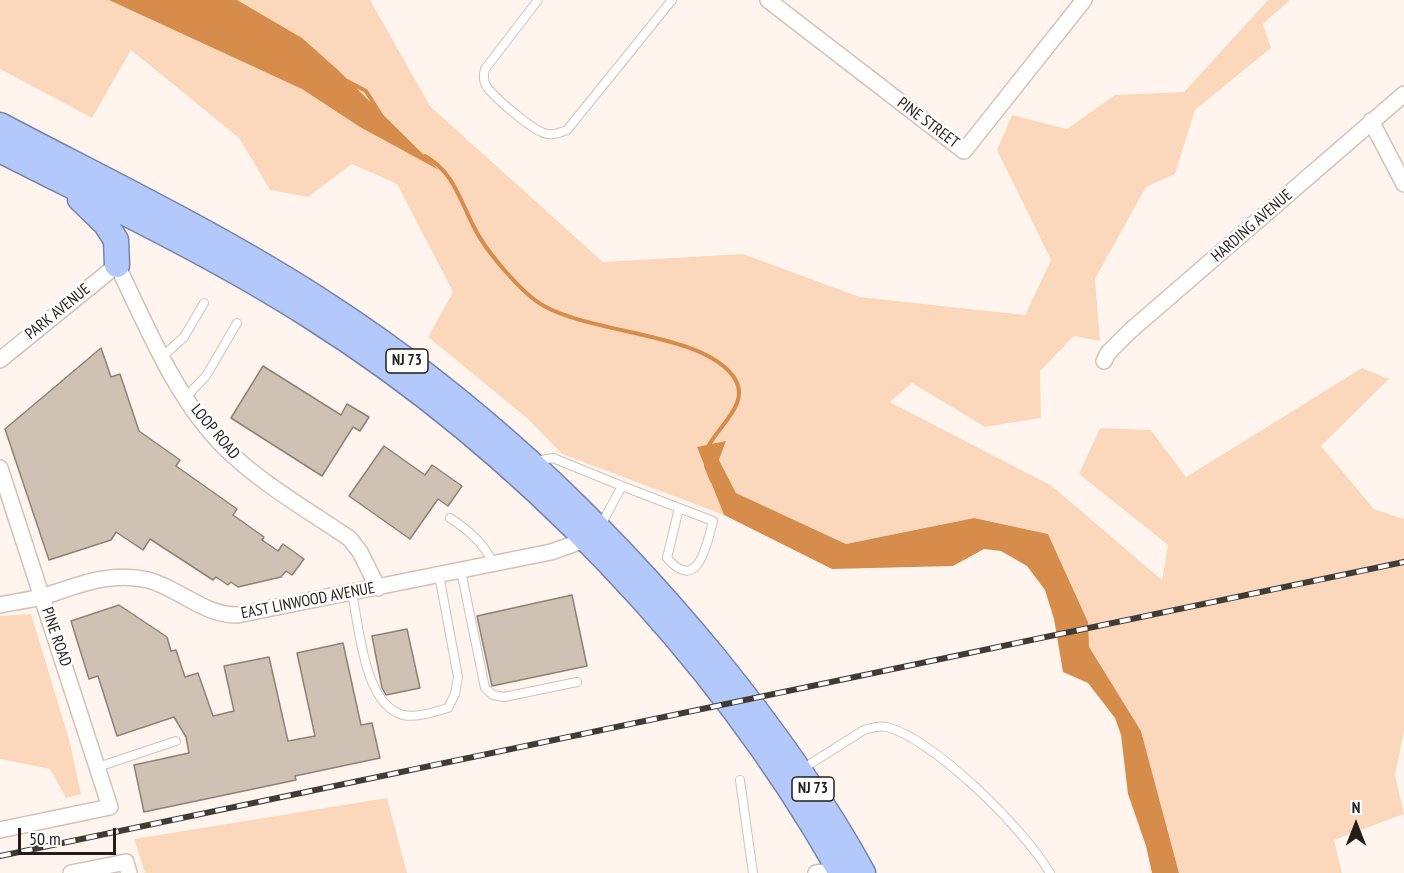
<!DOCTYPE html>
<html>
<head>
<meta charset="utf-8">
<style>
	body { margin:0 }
	#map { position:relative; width:1404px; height:873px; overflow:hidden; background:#fff5ee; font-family:"PT Sans Narrow",sans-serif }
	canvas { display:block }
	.north { position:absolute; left:1326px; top:795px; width:60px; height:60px; -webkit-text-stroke:4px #fff; paint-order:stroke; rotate:0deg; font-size:16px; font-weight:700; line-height:24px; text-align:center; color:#231e19 }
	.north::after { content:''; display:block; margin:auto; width:21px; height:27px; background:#231e19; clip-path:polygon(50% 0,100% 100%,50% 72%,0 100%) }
	.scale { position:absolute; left:18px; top:828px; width:98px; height:27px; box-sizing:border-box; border:3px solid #231e19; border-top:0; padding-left:8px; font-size:18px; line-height:21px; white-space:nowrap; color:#231e19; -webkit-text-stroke:4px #fff; paint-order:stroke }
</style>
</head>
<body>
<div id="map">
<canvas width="1404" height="873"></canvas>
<div class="north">N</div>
<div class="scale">50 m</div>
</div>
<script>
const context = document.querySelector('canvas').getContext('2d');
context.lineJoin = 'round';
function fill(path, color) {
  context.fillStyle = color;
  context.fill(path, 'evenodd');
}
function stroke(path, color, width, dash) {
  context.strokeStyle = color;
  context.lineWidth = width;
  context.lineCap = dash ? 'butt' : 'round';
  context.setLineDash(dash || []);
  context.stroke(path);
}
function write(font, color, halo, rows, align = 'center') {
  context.font = font + ' "PT Sans Narrow",sans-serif';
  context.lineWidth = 5;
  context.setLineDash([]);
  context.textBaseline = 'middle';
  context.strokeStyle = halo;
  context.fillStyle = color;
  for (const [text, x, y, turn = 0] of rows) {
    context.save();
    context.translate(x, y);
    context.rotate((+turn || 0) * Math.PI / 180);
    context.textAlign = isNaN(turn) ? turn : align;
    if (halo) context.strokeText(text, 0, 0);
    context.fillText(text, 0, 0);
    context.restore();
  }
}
const green = new Path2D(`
	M0 0H370L430 106 603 262 743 254 860 297 1025 315 1051 260 997 150 1012 115 1067 129 1115 95 1184 92 1268 0H1290L1263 24 1271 48 1195 110 1175 174 1146 187 1095 279 1100 341 1074 336 1040 371 1041 418 985 427 912 383 890 402 1052 486 1162 580 1168 545 1079 474 1100 428 1151 430 1186 477 1362 368 1389 379 1321 446 1374 509 1404 519V731L1395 775 1404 814 1334 840 1342 873H1179L1141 731 1088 647V622L1048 534 974 518 846 544 736 493 719 460 726 442 697 447 724 515 562 454 528 419 428 337 453 292 397 184 352 164 308 197 270 190 239 138 131 50 92 118 0 69Z
	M31 614 69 739 81 794 66 798 50 769 0 759V616Z
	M387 798 407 873H145L134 839Z`);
const water = new Path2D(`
	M109 0H237L302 38 338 70 439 170 360 127 302 89Z
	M726 441 719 460 736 493 846 544 974 518 1048 534 1088 622 1089 647 1141 731 1179 873H1152L1146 846 1128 794 1121 735 1115 718 1088 683 1063 672 1054 619 1045 590 1027 566 1001 551 984 549 953 566 832 569 724 515 697 447Z`);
const stream = new Path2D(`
	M347 81 366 91 381 115
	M425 156C454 172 460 201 475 229 486 251 522 294 544 306 594 334 701 333 733 376 753 402 718 426 708 447
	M706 466 712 481`);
const building = new Path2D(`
	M101 348 111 377 120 374 139 431 180 460 176 466 237 509 233 515 264 537 262 540 278 551 283 544 304 559 292 575 286 571 281 577 238 587 231 582 228 585 216 577 213 580 150 539 143 550 116 532 111 540 49 560 5 429Z
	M263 366 341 415 347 404 369 417 360 431 353 427 322 476 231 418Z
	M384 446 425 475 432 465 462 486 448 506 438 499 410 539 349 496Z
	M572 595 587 666 492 686 477 616Z
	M119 605 167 637 171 651 176 650 185 677 198 673 213 716 234 711 224 666 269 657 288 741 315 736 297 653 343 643 361 725 372 723 380 758 295 776 296 780 144 812 134 765 189 753 186 737 174 717 117 736 98 676 89 679 71 621Z
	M407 629 420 688 386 695 382 688 372 636Z`);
const service = new Path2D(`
	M538 0 485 69C483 76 483 81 487 87 495 98 531 129 544 133 552 136 559 133 567 130L672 0
	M162 357 184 337 204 303
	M186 397 206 376 237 323
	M535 461 553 458 622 486 601 525
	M622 486 713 521C707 544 698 594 667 558L679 508
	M450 518C470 531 483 543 494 564
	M461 571 485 688 493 695 504 697 577 682
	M352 593C359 626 364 705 403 715 417 718 434 712 448 708L455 694 458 677 439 575
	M98 767 176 741
	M802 769 864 730C871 728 879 725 887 727 935 740 1024 829 1050 873
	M740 780 753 873`);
const minor = new Path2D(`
	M768 0 964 151 1084 0
	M1371 121 1404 184
	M0 360 117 265C147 326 175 398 224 447 260 483 308 510 350 539L360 552 378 588
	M1104 361 1108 353 1130 331 1404 94
	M0 468 110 807 0 830
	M0 605C15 602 30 600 45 596 79 585 111 571 148 580 179 588 203 615 237 615L551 552 585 540
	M71 873 126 862 129 873
	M816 873 839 870`);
const trunk = new Path2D(`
	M0 125C110 183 223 237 327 305 475 401 602 521 714 657 769 725 821 796 863 873
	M0 150C104 203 211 253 310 316 521 449 719 655 841 873
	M80 199 105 223 116 240 117 265`);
const rail = new Path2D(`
	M0 856 1404 562`);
const shields = [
	[407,361,42],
	[813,789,42]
];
const shieldNames = [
	["NJ 73",407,361],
	["NJ 73",813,789]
];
const streetNames = [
	["PINE STREET",928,123,37],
	["HARDING AVENUE",1252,226,-41],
	["PARK AVENUE",58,312,-39],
	["LOOP ROAD",215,432,50],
	["EAST LINWOOD AVENUE",308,601,-11],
	["PINE ROAD",56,637,71]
];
fill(green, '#fbd8bc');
fill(water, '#d68c4a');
stroke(stream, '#d68c4a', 4);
fill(building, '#d0c1b5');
stroke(building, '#8f8175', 1.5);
stroke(service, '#d2c2b6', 10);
stroke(minor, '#d2c2b6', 18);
stroke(trunk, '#7484ab', 27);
stroke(service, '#fff', 8);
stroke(minor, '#fff', 15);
stroke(trunk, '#b3c8fb', 24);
stroke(rail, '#413b36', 6);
stroke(rail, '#fff', 4, [11]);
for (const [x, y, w] of shields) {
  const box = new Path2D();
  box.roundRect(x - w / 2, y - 12, w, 24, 4.5);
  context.fillStyle = '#fff';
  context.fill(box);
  stroke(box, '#231e19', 1.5);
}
write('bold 15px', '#231e19', null, shieldNames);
write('16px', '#231e19', '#fff', streetNames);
</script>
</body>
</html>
